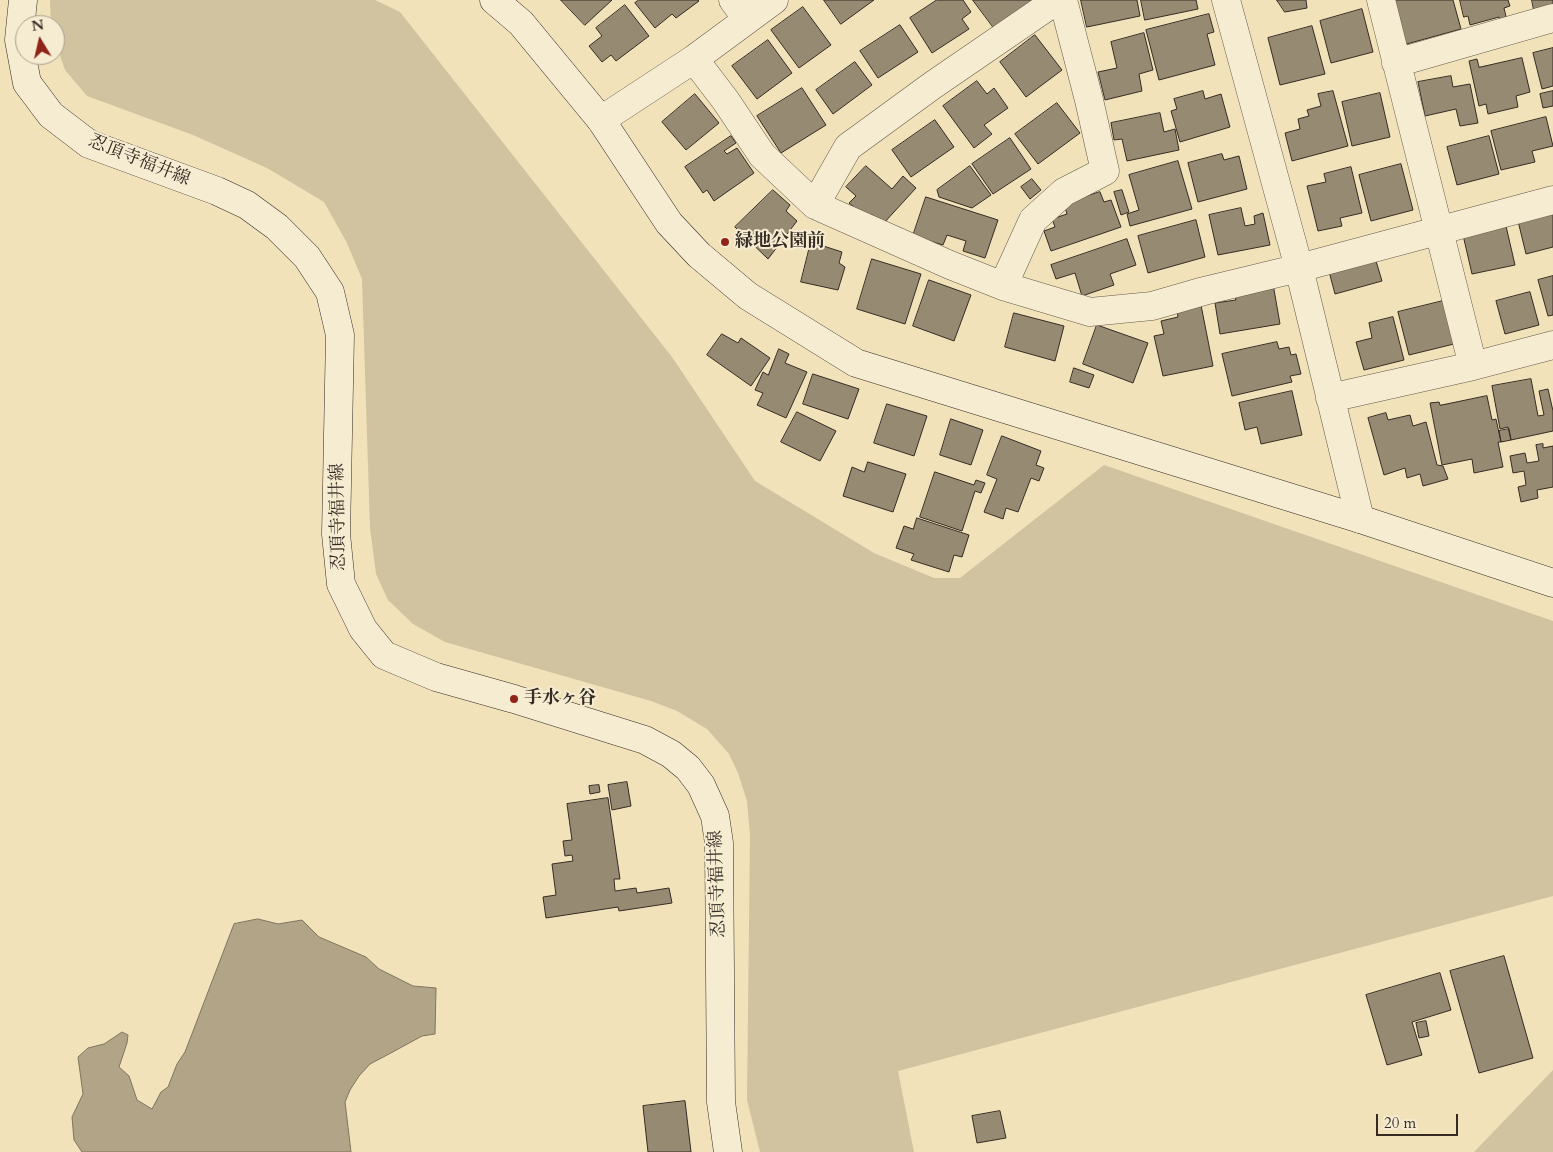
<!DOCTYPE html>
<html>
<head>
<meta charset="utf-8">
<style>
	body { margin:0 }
	#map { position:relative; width:1553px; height:1152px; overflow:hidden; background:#f1e2ba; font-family:Cardo,serif }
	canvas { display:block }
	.north { position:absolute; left:15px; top:15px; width:50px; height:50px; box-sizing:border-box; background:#f6ecd2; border:1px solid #a99f8c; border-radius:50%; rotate:351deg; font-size:14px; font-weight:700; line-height:20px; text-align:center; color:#352b23 }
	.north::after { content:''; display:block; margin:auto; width:18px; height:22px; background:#8f2418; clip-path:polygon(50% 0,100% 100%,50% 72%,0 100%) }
	.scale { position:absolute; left:1376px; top:1114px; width:82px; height:22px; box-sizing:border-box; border:2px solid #352b23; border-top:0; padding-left:6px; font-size:15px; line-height:18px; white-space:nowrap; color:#352b23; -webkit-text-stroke:4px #f6ecd2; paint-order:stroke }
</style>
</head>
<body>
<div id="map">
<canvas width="1553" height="1152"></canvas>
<div class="north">N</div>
<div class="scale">20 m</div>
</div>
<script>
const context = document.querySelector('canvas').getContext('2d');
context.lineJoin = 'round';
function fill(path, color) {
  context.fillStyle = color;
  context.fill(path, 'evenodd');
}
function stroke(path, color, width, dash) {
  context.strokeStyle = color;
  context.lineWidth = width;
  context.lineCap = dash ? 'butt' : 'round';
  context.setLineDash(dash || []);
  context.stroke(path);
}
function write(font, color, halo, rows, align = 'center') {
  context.font = font + ' Cardo,"Noto Serif JP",serif';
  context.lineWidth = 4;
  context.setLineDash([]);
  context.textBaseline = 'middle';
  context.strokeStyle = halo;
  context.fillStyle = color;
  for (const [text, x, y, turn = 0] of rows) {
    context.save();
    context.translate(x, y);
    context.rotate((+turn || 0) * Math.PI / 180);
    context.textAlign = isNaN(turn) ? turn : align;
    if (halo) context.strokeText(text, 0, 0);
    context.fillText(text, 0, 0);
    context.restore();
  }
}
const green = new Path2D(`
	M50 0H375L400 12 672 357 755 481 874 553 934 578H960L1104 465 1553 621V896L898 1071 914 1152H760L747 1100 750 835 747 801 738 773 729 754 707 729 677 711 651 701 445 642 413 624 388 600 376 574 370 528 362 279 347 243 324 202 267 168 193 135 87 96 65 70 55 41V25H51Z
	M1553 1070V1152H1474Z`);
const water = new Path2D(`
	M258 919 278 924 302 920 319 937 366 957 379 969 413 986 436 988 435 1034 422 1036 389 1054 370 1064 359 1076 350 1090 345 1102 351 1152H82L74 1140 72 1117 83 1094 78 1057 88 1048 104 1044 122 1032 128 1035 127 1043 119 1067 129 1076 137 1100 152 1109 161 1092 168 1087 177 1064 185 1052 234 924Z`);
const building = new Path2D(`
	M561 0H612L585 25Z
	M639 0H698L699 1 676 18 672 14 655 28 635 3Z
	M824 0H874L841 24Z
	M937 0H963L971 12 962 19 969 29 932 53 910 18Z
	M973 0H1033L994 28Z
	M1081 0H1137L1140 16 1087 27Z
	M1141 0H1196L1198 9 1145 20Z
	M1277 0H1306L1307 8 1285 12Z
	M1391 0H1453L1461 29 1403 45Z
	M1460 0H1508L1510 6 1504 8 1508 25 1502 26 1499 17 1470 25 1468 16 1464 17Z
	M1532 0H1553V7L1534 10Z
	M625 5 649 36 616 61 611 55 602 62 589 46 602 36 596 28Z
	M803 7 831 45 799 68 771 30Z
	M1362 9 1373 52 1331 63 1320 21Z
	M1209 14 1214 32 1207 34 1215 65 1159 80 1146 30Z
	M900 25 918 52 878 78 860 51Z
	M1312 26 1325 74 1280 85 1268 38Z
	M1144 33 1153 70 1139 74 1142 91 1105 100 1098 72 1117 68 1111 42Z
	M1035 35 1062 70 1026 97 1000 62Z
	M768 40 792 73 757 99 732 66Z
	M1553 48V86L1542 89 1533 53Z
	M1522 58 1530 92 1516 96 1518 107 1488 114 1486 104 1479 106 1469 61 1477 59 1479 67Z
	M855 62 872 85 833 114 816 90Z
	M1451 76 1453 87 1470 84 1478 123 1460 126 1456 109 1425 116 1418 82Z
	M977 81 987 94 994 88 1008 108 984 125 992 134 974 148 943 106Z
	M802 88 826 125 781 153 757 116Z
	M1203 91 1205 99 1221 94 1230 127 1180 142 1171 111 1177 109 1174 99Z
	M1333 91 1348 146 1292 161 1285 133 1300 129 1298 119 1309 116 1307 110 1321 106 1318 94Z
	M1553 91V106L1543 108 1540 94Z
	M1380 93 1390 137 1352 146 1342 102Z
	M695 94 719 123 686 150 662 122Z
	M1057 103 1080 133 1038 164 1015 134Z
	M1160 113 1164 132 1175 129 1179 150 1127 161 1122 139 1114 140 1111 123Z
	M1546 117 1553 146 1532 151 1535 162 1501 170 1491 131Z
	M935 120 954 147 911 177 892 150Z
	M731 136 736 143 724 151 727 154 737 148 754 173 714 201 707 190 703 193 685 167Z
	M1489 136 1499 174 1457 185 1447 147Z
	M1010 138 1031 169 993 194 972 164Z
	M1222 154 1224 160 1239 156 1247 189 1198 202 1188 163Z
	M1178 161 1192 209 1130 226 1127 214 1139 210 1129 175Z
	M1401 164 1413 210 1371 221 1359 175Z
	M866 166 892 189 903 176 916 188 883 224 871 214 867 218 849 203 856 196 846 187Z
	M970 166 991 195 972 208 939 197 937 190Z
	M1351 167 1362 213 1340 218 1342 226 1318 231 1307 186 1326 182 1324 174Z
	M1032 179 1041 190 1030 199 1021 187Z
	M773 190 790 205 786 211 797 221 768 259 735 227Z
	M1122 190 1129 212 1121 215 1114 192Z
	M1100 192 1104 202 1111 200 1121 227 1051 251 1044 231 1055 227 1052 219 1067 214 1064 204Z
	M926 197 998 220 985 258 963 251 966 241 947 235 943 245 913 236Z
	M1241 208 1245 226 1255 224 1254 216 1263 213 1270 245 1218 255 1209 215Z
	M1553 212V247L1526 254 1518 221Z
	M1196 220 1205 257 1148 273 1138 236Z
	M1506 226 1515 265 1472 274 1463 235Z
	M1127 239 1136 265 1110 274 1114 285 1082 296 1075 273 1056 279 1051 265Z
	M811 242 842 252 839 263 845 267 838 290 801 282Z
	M1373 251 1382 281 1335 294 1327 264Z
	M872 259 921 274 905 324 857 309Z
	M1553 276V315L1548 316 1538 280Z
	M929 280 971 295 954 341 913 326Z
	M1273 284 1280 324 1220 334 1215 303 1236 300 1234 291Z
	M1530 292 1539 325 1505 334 1496 301Z
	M1200 300 1213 366 1163 376 1154 336 1164 334 1161 321 1178 317 1176 305Z
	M1443 301 1454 344 1409 355 1398 312Z
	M1014 313 1064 326 1055 361 1005 347Z
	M1393 317 1404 360 1364 370 1356 342 1372 338 1369 323Z
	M1097 325 1148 343 1133 383 1083 364Z
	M722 334 738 343 741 338 770 358 751 386 707 355Z
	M1277 342 1279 349 1289 347 1291 355 1296 354 1301 374 1290 376 1292 382 1232 396 1222 354Z
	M779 349 789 354 785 363 807 372 786 418 757 405 763 393 755 390 763 372 768 375Z
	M1074 368 1094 375 1089 388 1070 382Z
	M813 374 859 389 848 419 803 404Z
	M1531 379 1538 416 1544 415 1539 391 1548 389 1553 411V431L1511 440 1508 427 1500 429 1492 386Z
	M1292 391 1302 435 1261 444 1257 427 1245 430 1239 403Z
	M1487 396 1492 420 1496 419 1501 442H1498L1503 467 1474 473 1472 459 1442 465 1430 403 1439 402 1440 405Z
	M887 404 927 416 914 456 874 443Z
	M797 412 836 431 820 461 781 442Z
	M1386 413 1388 420 1410 415 1413 426 1426 422 1437 465 1443 466 1448 479 1423 486 1420 474 1407 478 1405 468 1384 475 1368 418Z
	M951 419 983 430 971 465 940 455Z
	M1509 429 1511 440 1501 442 1499 431Z
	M1002 436 1041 451 1036 465 1044 468 1039 481 1031 478 1018 512 1006 508 1003 519 984 512 997 479 987 475Z
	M1543 444V448L1553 446V487L1537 490 1538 498 1521 502 1518 487 1526 485 1524 471 1513 473 1510 456 1525 453 1527 463 1539 461 1536 445Z
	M868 462 906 474 893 512 843 496 852 467 864 472Z
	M935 472 974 485 976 480 985 483 981 493 975 491 962 531 920 517Z
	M917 518 969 535 962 557 954 555 949 572 911 560 914 554 896 548 904 526 913 529Z
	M627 782 631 806 612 810 608 785Z
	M599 785 600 792 590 794 589 786Z
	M608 798 620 879H614L615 891 636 888 637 893 669 888 672 903 619 911 618 907 546 918 543 897 556 895 552 864 573 861 572 855 565 856 563 841 572 840 567 804Z
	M1504 956 1533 1058 1479 1073 1450 971Z
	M1440 973 1451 1010 1412 1022 1422 1055 1387 1065 1366 995Z
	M1426 1021 1429 1036 1419 1038 1416 1023Z
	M685 1101 691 1152H648L643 1106Z
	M1000 1111 1006 1138 977 1143 972 1116Z`);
const street = new Path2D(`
	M733 0 747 19
	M1226 0 1299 268 1360 519
	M1381 0 1473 366
	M694 59 726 101 762 155 815 205 950 265 1003 286 1090 312 1152 306 1204 291 1299 268 1553 200
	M1396 63 1553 18
	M601 120 694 59 774 0
	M815 205 848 147 933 85 1057 0
	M1003 286 1033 220 1064 192 1105 171 1089 100 1063 0
	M1330 398 1473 366 1553 345`);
const secondary = new Path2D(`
	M23 0 19 40 27 83 51 115 89 144 217 191 247 205 277 227 307 257 330 292 340 335 336 534 341 584 363 629 384 655 436 677 514 699 645 740 671 754 688 768 701 785 715 816 719 843 721 1102 728 1152
	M494 0 521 23 601 120 669 223 699 255 748 296 856 363 1360 519 1553 583`);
const markers = [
	[725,242,5,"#8f2418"],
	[514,699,5,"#8f2418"]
];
const streetNames = [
	["忍頂寺福井線",139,161,22],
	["忍頂寺福井線",339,517,-91],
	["忍頂寺福井線",718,884,-92]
];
const poiNames = [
	["緑地公園前",735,242],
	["手水ヶ谷",524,699]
];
fill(green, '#d1c3a0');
fill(water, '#b1a487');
stroke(water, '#7f745f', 1);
fill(building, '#978a72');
stroke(building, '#352b23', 1);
stroke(street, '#645949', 29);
stroke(secondary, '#352b23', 29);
stroke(street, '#f6ecd2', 28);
stroke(secondary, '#f6ecd2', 28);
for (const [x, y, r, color] of markers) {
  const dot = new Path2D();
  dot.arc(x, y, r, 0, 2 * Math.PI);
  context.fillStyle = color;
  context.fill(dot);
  stroke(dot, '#f6ecd2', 2);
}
write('18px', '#352b23', '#f6ecd2', streetNames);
write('bold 18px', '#352b23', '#f6ecd2', poiNames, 'left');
</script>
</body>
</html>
